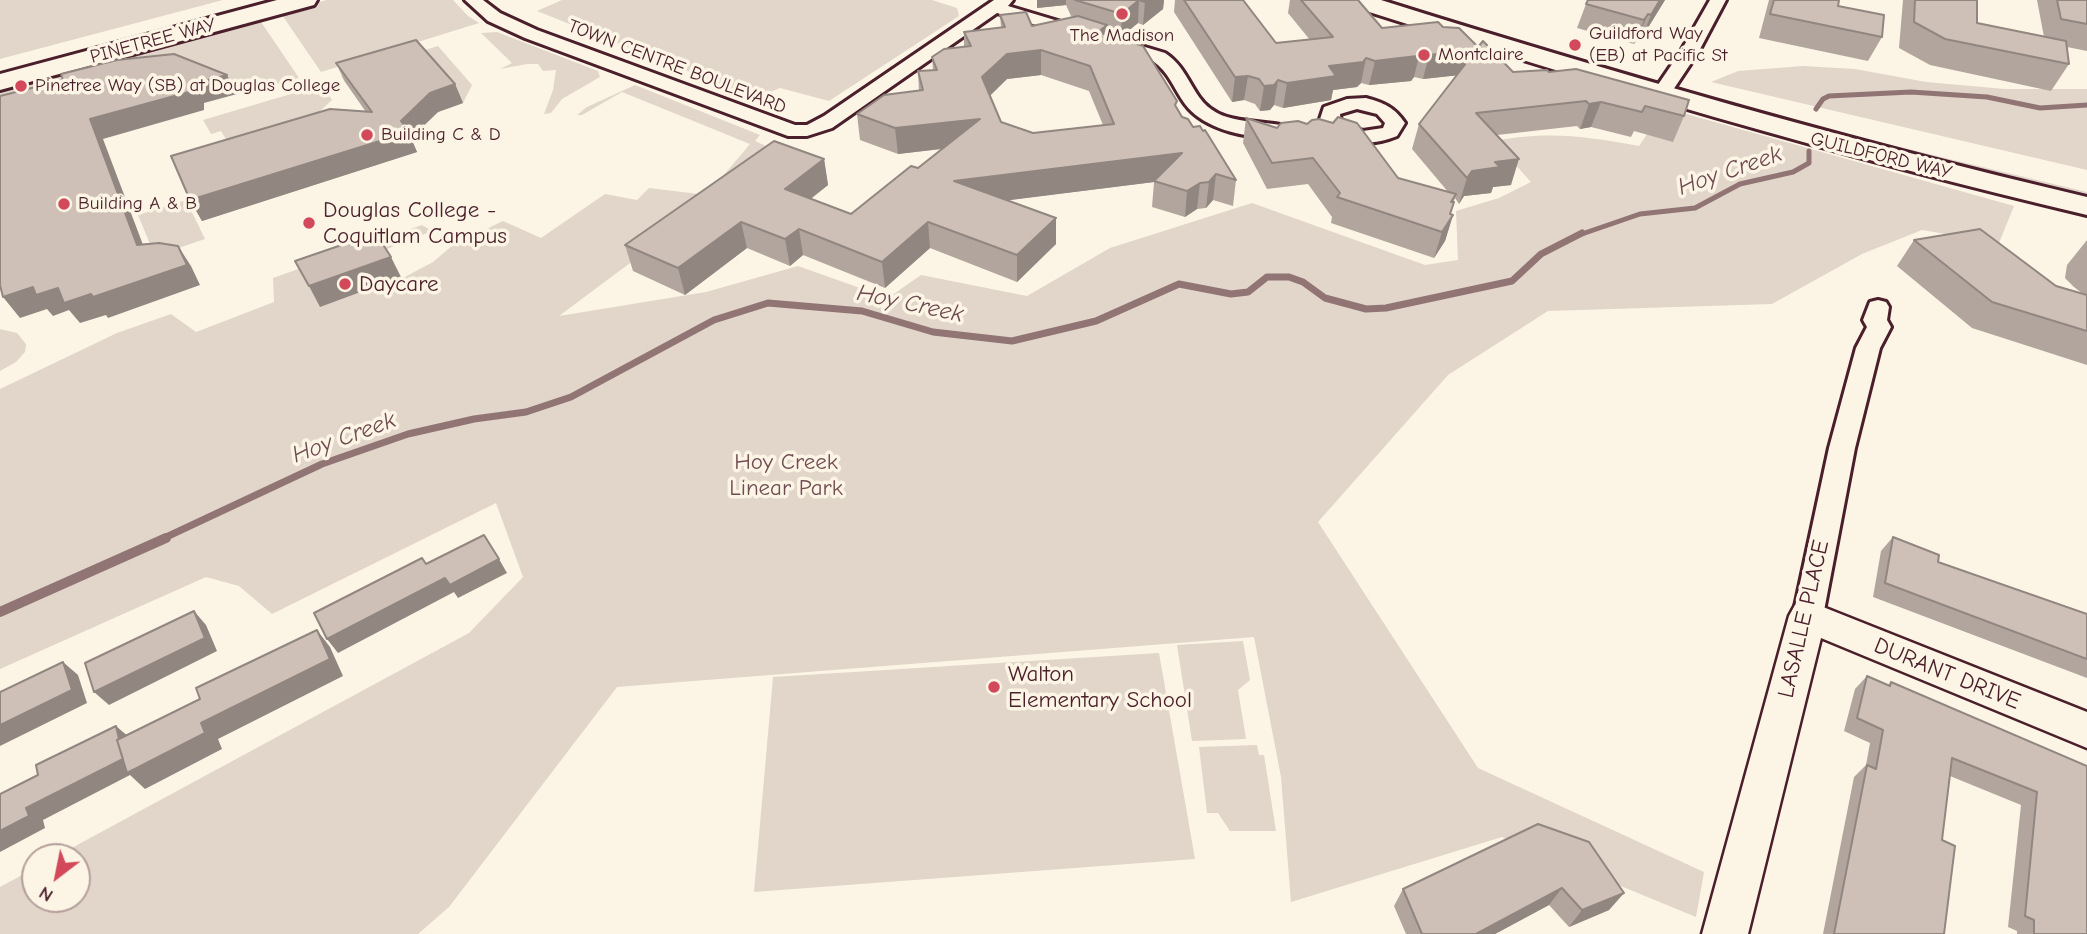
<!DOCTYPE html>
<html>
<head>
<meta charset="utf-8">
<style>
	body { margin:0 }
	#map { position:relative; width:2087px; height:934px; overflow:hidden; background:#fcf5e5; font-family:"Comic Neue",sans-serif }
	canvas { display:block }
	.north { position:absolute; left:21px; top:843px; width:70px; height:70px; box-sizing:border-box; background:#fcf5e5; border:2px solid #b59f9b; border-radius:50%; rotate:212deg; font-size:19px; font-weight:700; line-height:28px; text-align:center; color:#4a1f2b }
	.north::after { content:''; display:block; margin:auto; width:24px; height:32px; background:#d1495b; clip-path:polygon(50% 0,100% 100%,50% 72%,0 100%) }
</style>
</head>
<body>
<div id="map">
<canvas width="2087" height="934"></canvas>
<div class="north">N</div>
</div>
<script>
const context = document.querySelector('canvas').getContext('2d');
context.lineJoin = 'round';
function fill(path, color) {
  context.fillStyle = color;
  context.fill(path, 'evenodd');
}
function stroke(path, color, width, dash) {
  context.strokeStyle = color;
  context.lineWidth = width;
  context.lineCap = dash ? 'butt' : 'round';
  context.setLineDash(dash || []);
  context.stroke(path);
}
function write(font, color, halo, rows, align = 'center') {
  context.font = font + ' "Comic Neue",sans-serif';
  context.lineWidth = 7;
  context.setLineDash([]);
  context.textBaseline = 'middle';
  context.strokeStyle = halo;
  context.fillStyle = color;
  for (const [text, x, y, turn = 0] of rows) {
    context.save();
    context.translate(x, y);
    context.rotate((+turn || 0) * Math.PI / 180);
    context.textAlign = isNaN(turn) ? turn : align;
    if (halo) context.strokeText(text, 0, 0);
    context.fillText(text, 0, 0);
    context.restore();
  }
}
const green = new Path2D(`
	M0 0H223L0 59Z
	M327 0H453L468 16 479 23 321 72 280 12Z
	M562 0H932L957 8 959 16 829 101 780 88 755 98 537 11Z
	M259 19 299 78 266 87 259 77 230 85 0 108V89Z
	M497 32 598 71 600 77 562 99 551 113 544 114 553 90 556 70 543 71 538 64H527L500 69 512 63 481 33Z
	M438 46 472 85 463 103 424 59 345 82 341 76Z
	M1803 66 1855 69 1926 82 2005 89H2087V170L1711 82 1738 71Z
	M321 85 332 100 307 123 233 151 221 131 211 134 203 120Z
	M635 85 760 135 755 141 779 152 559 316 706 292 798 266 888 298 921 275 1027 296 1110 248 1252 203 1425 265 1458 260 1456 211 1499 198 1531 182 1494 141C1549 131 1585 136 1639 146L1665 108 2014 206 1999 243 1922 230 1862 254 1772 304 1548 311 1448 375 1318 522 1478 768 1704 872 1696 917 1502 837 1291 902 1281 777 1254 637 617 687 449 907 418 934H0V887L35 868V899H77V857H55L469 633 523 577 496 503 272 614 239 586 206 577 0 669V389L117 333 171 314 196 332 274 302 273 278 422 225 432 231 307 281 401 279 433 262 453 245 503 221 541 238 605 194 637 200 649 188 707 195 750 144 622 92 582 115H577L587 107Z
	M1854 136 2087 192V201L1850 144Z
	M186 200 205 239 155 256 138 215Z
	M0 329 17 333 26 344 25 352 16 362 0 371Z
	M1243 641 1250 680 1238 690 1246 739 1192 741 1177 645Z
	M1159 653 1195 859 754 892 773 677Z
	M1257 745 1259 755H1264L1276 831H1230L1218 813H1207L1199 747Z`);
const streamFar2 = new Path2D(`
	M1816 109 1823 99 1829 96 1911 92 1987 97 2040 108 2087 105
	M1579 235 1640 214 1695 208 1740 184 1793 172 1809 163V151`);
const streamFar1 = new Path2D(`
	M162 539 322 464 408 434 474 419 526 412 571 397 714 320 768 303 862 311 933 332 1012 341 1096 321 1179 284 1231 294 1248 292 1267 277H1289L1303 282 1325 298 1366 309 1386 308 1512 281 1541 254 1582 233`);
const stream = new Path2D(`
	M0 612 166 538`);
const minor = new Path2D(`
	M465 0H483L500 13 537 30 795 125H807L824 116 994 0H1013L1008 6 1165 53C1182 64 1188 81 1199 97 1219 126 1255 119 1285 126L1288 130 1285 134C1254 142 1204 130 1185 104 1174 89 1169 72 1153 61L997 13 832 128 807 136H788L525 38 488 21Z
	M1710 0H1726L1699 51 1667 99H1653L1651 95 1681 51Z
	M1366 98C1384 103 1394 107 1405 123L1397 136C1371 147 1333 147 1320 119L1324 107 1347 99ZM1357 109 1377 114 1385 123 1383 128 1363 131 1341 125 1340 114Z
	M1878 300 1886 302 1889 307 1887 320 1891 327 1880 348 1855 448 1823 616 1818 625 1808 628 1798 625 1793 616 1829 448 1856 348 1867 327 1863 320 1870 302Z`);
const tertiary = new Path2D(`
	M1808 601 2087 712V748L1821 638 1748 934H1702L1789 616 1795 605Z`);
const secondary = new Path2D(`
	M277 0H317L314 5 0 90V74Z
	M1344 0H1381C1614 73 1849 141 2087 197V215C1837 156 1592 83 1347 5Z`);
const wall = new Path2D(`
	M1037 0H1164L1163 9 1143 25 1138 23 1121 37 1107 33V35L1176 107 1182 117 1193 127 1236 180 1233 206 1213 200 1206 208 1197 209 1185 217 1152 207 1154 182 1008 200 1056 218V244L1017 282 930 248 885 288 803 255 790 266 747 248 685 295 633 271 625 245 824 159 828 185 811 199 851 214 918 168 942 149 898 154 860 140 857 114 919 91 918 71 933 70 932 57 964 47V32L1001 27 1000 15 1032 26 1072 18 1066 5 1037 8ZM1041 75 1089 91 1103 125 1033 133 1001 122 990 96 1007 79Z
	M1175 0H1243L1276 43 1310 40 1288 13 1290 0H1358L1382 28 1443 27 1478 47 1513 72H1549L1684 116 1673 142 1634 131 1631 137 1591 127 1580 129 1577 126 1497 135 1511 185 1493 187 1491 193 1464 196 1459 204 1455 198 1450 214 1453 215 1445 241 1434 258 1331 223 1332 217 1308 184 1267 189 1243 143 1246 118 1398 178 1449 193 1412 149 1419 124 1457 75 1423 79 1414 77 1411 81 1369 85 1361 83 1357 87 1333 90 1331 100 1283 108 1274 105 1270 110 1260 111 1255 104 1244 100 1232 102 1174 12Z
	M1665 0 1641 39 1638 38 1634 44 1577 28 1586 4Z
	M1769 0H1839L1838 6 1882 37 1868 61 1759 38Z
	M1903 0H1977V23L2044 37 2037 0H2087V51L2067 47 2069 64 2051 91 1930 65 1899 48Z
	M336 63 455 84 463 103 438 112 411 138 417 152 202 221 190 200 366 112 345 82Z
	M1914 240 2083 294 2074 287 2065 278 2067 265 2087 240V365L1972 328 1897 266Z
	M1893 537 1938 562 2087 614V678L1873 597 1881 551Z
	M1867 676 1888 685 1891 682 2087 766V934H2017V931L2008 927 2021 805 1950 776 1942 840 1944 934H1823L1854 777 1866 765 1870 743 1844 731 1855 689Z
	M1538 824 1624 893 1609 910 1569 927 1549 905 1495 934H1406L1394 906 1403 889Z`);
const shadedWall = new Path2D(`
	M1037 0H1066V5L1037 8Z
	M1139 0 1138 23 1121 37 1122 14Z
	M1147 0H1164L1163 9 1143 25 1145 2Z
	M1660 0H1665L1641 39 1651 15Z
	M1648 14 1638 38 1634 44 1644 20Z
	M1107 25 1106 49 1098 32Z
	M1477 49 1470 74 1423 79 1429 55Z
	M1041 50V75L1007 79 983 102 982 77 1007 54Z
	M1420 52 1414 77 1411 81 1369 85 1375 61Z
	M1366 58 1361 83 1357 87 1333 90 1331 100 1283 108 1287 83 1329 66Z
	M227 75 237 94 204 103V110L103 139 151 266 137 245 90 119 193 84Z
	M1248 76 1244 100 1232 102 1235 77Z
	M1278 80 1274 105 1270 110 1260 111 1264 86Z
	M455 84 463 103 438 112 411 138 417 152 202 221 190 200 401 121 430 93Z
	M1601 102 1591 127 1580 129 1589 104Z
	M980 119 981 144 898 154 895 128Z
	M1182 153 1154 182 955 207 954 181Z
	M824 159 828 185 789 215 785 189Z
	M1519 159 1511 185 1493 187 1491 193 1464 196 1459 204 1467 178 1472 171 1495 162Z
	M1216 174 1213 200 1206 208 1209 182Z
	M1200 183 1197 209 1185 217 1187 191Z
	M1453 215 1445 241 1434 258 1442 232Z
	M1056 218V244L1017 282V255Z
	M741 222 747 248 685 295 678 268Z
	M928 222 930 248 885 288 882 262Z
	M799 229 803 255 790 266 785 239Z
	M178 246 191 266 200 285 108 318 106 315 80 323 69 310 53 316 47 309 20 318 3 297 33 287Z
	M391 257 401 277 320 307 309 286Z
	M499 559 507 573 458 598 454 592 338 653 327 639 445 578Z
	M194 611 206 625 217 651 109 705 94 692Z
	M317 630 330 647 343 676 218 739 222 749 145 789 130 775 43 820 45 828 0 852V831L116 726 130 738 201 723Z
	M63 662 78 675 87 703 0 746V725Z
	M1562 888 1549 905 1495 934H1476Z
	M1624 893 1609 910 1569 927 1582 910Z`);
const building = new Path2D(`
	M1075 0H1147L1145 2 1139 0 1122 14Z
	M1184 0H1243L1276 43 1333 37 1301 0H1358L1382 28 1438 22 1443 27 1459 28 1478 47 1483 41 1513 72 1547 70 1549 72 1576 69 1689 100 1684 116 1645 106 1642 112 1601 102 1589 104 1586 101 1476 113 1519 159 1495 162 1500 167 1472 171 1467 178 1419 124 1477 49 1429 55 1420 52 1417 56 1375 61 1366 58 1363 62 1329 66 1336 76 1287 83 1278 80 1274 85 1264 86 1259 79 1248 76 1235 77Z
	M1588 0H1660L1651 15 1648 14 1644 20 1586 4Z
	M1774 0H1839L1838 6 1884 15 1882 37 1770 14Z
	M1915 0H1977V23L2066 41 2069 64 1945 39 1914 22Z
	M2057 0H2087V24L2061 19Z
	M1026 12 1032 26 1078 16 1107 25 1098 32 1143 46 1177 101 1175 105 1182 117 1188 119 1193 127 1200 126 1203 131 1205 130 1236 180 1216 174 1209 182 1200 183 1187 191 1154 181 1182 153 954 181 1056 218 1017 255 928 222 882 262 799 229 785 239 741 222 678 268 625 245 774 141 824 159 785 189 851 214 911 166 918 168 980 119 895 128 857 114 884 95 923 90 918 71 937 70 932 57 944 49 971 46 964 32 1005 27 1000 15ZM1041 50 1090 66 1114 124 1033 133 1001 122 982 77 1007 54Z
	M416 40 455 84 430 93 401 121 409 132 190 200 171 156 330 109 372 112 336 63Z
	M174 54 227 75 193 84V91L90 119 137 245 159 243 178 246 187 265 93 297 91 294 64 303 58 288 36 295 33 287 3 297 0 285V96L63 80 61 74 117 60Z
	M1338 117 1357 123 1398 178 1456 194 1451 202H1454L1450 214 1453 215 1442 232 1337 197 1340 193 1313 158 1272 163 1246 118 1277 128 1281 123 1298 121 1307 124 1312 120 1319 119 1333 123Z
	M1980 229 2056 286 2087 295V331L1992 302 1914 240Z
	M359 239 382 243 391 257 309 286 295 261Z
	M484 535 499 559 450 585 445 578 327 639 314 613 422 558 426 564Z
	M1893 537 1939 555 1938 562 2087 614V659L1885 583Z
	M194 611 205 638 94 692 85 663Z
	M317 630 330 659 201 723 205 733 127 773 117 740 200 699 196 688Z
	M63 662 72 690 0 725V692Z
	M1867 676 1890 686 1891 682 2087 766V934H2034V920L2025 916 2037 792 1952 758 1942 840 1955 846 1944 934H1834L1867 765 1876 769 1883 730 1857 718Z
	M116 726 119 739 117 740 123 759 26 808 29 816 0 831V794L38 775 36 765Z
	M1538 824 1589 842 1624 893 1582 910 1562 888 1476 934H1422L1403 889Z`);
const markers = [
	[1122,14,7,"#d1495b"],
	[1575,45,7,"#d1495b"],
	[1424,55,7,"#d1495b"],
	[21,86,7,"#d1495b"],
	[367,135,7,"#d1495b"],
	[64,204,7,"#d1495b"],
	[309,223,7,"#d1495b"],
	[345,284,7,"#d1495b"],
	[994,687,7,"#d1495b"]
];
const farPoinames = [
	["Guildford Way",1589,34],
	["(EB) at Pacific St",1589,56],
	["The Madison",1122,36,"center"],
	["Montclaire",1438,55],
	["Pinetree Way (SB) at Douglas College",35,86],
	["Building C & D",381,135],
	["Building A & B",78,204]
];
const farStreetnames = [
	["PINETREE WAY",153,41,-15],
	["TOWN CENTRE BOULEVARD",677,67,21],
	["GUILDFORD WAY",1881,156,14]
];
const poiNames = [
	["Douglas College -",323,210],
	["Coquitlam Campus",323,236],
	["Daycare",359,284],
	["Walton",1008,674],
	["Elementary School",1008,700]
];
const parkNames = [
	["Hoy Creek",786,462],
	["Linear Park",786,488]
];
const streetNames = [
	["LASALLE PLACE",1804,619,-77],
	["DURANT DRIVE",1947,674,22]
];
const waterNames = [
	["Hoy Creek",1730,171,-19],
	["Hoy Creek",910,304,12],
	["Hoy Creek",344,438,-20]
];
fill(green, '#e2d5ca');
stroke(streamFar2, '#917474', 5);
stroke(streamFar1, '#917474', 7);
stroke(stream, '#917474', 10);
stroke(minor, '#4a1f2b', 6);
stroke(tertiary, '#4a1f2b', 5);
stroke(secondary, '#4a1f2b', 6);
fill(minor, '#fcf5e5');
fill(tertiary, '#fcf5e5');
fill(secondary, '#fcf5e5');
fill(wall, '#b2a59d');
fill(shadedWall, '#918680');
fill(building, '#cfc0b7');
stroke(building, '#918680', 2);
for (const [x, y, r, color] of markers) {
  const dot = new Path2D();
  dot.arc(x, y, r, 0, 2 * Math.PI);
  context.fillStyle = color;
  context.fill(dot);
  stroke(dot, '#fcf5e5', 2.5);
}
write('19px', '#4a1f2b', '#fcf5e5', farPoinames, 'left');
write('19px', '#4a1f2b', '#fcf5e5', farStreetnames);
write('23px', '#4a1f2b', '#fcf5e5', poiNames, 'left');
write('23px', '#704c53', '#fcf5e5', parkNames);
write('23px', '#4a1f2b', '#fcf5e5', streetNames);
write('italic 24px', '#6d4950', '#fcf5e5', waterNames);
</script>
</body>
</html>
